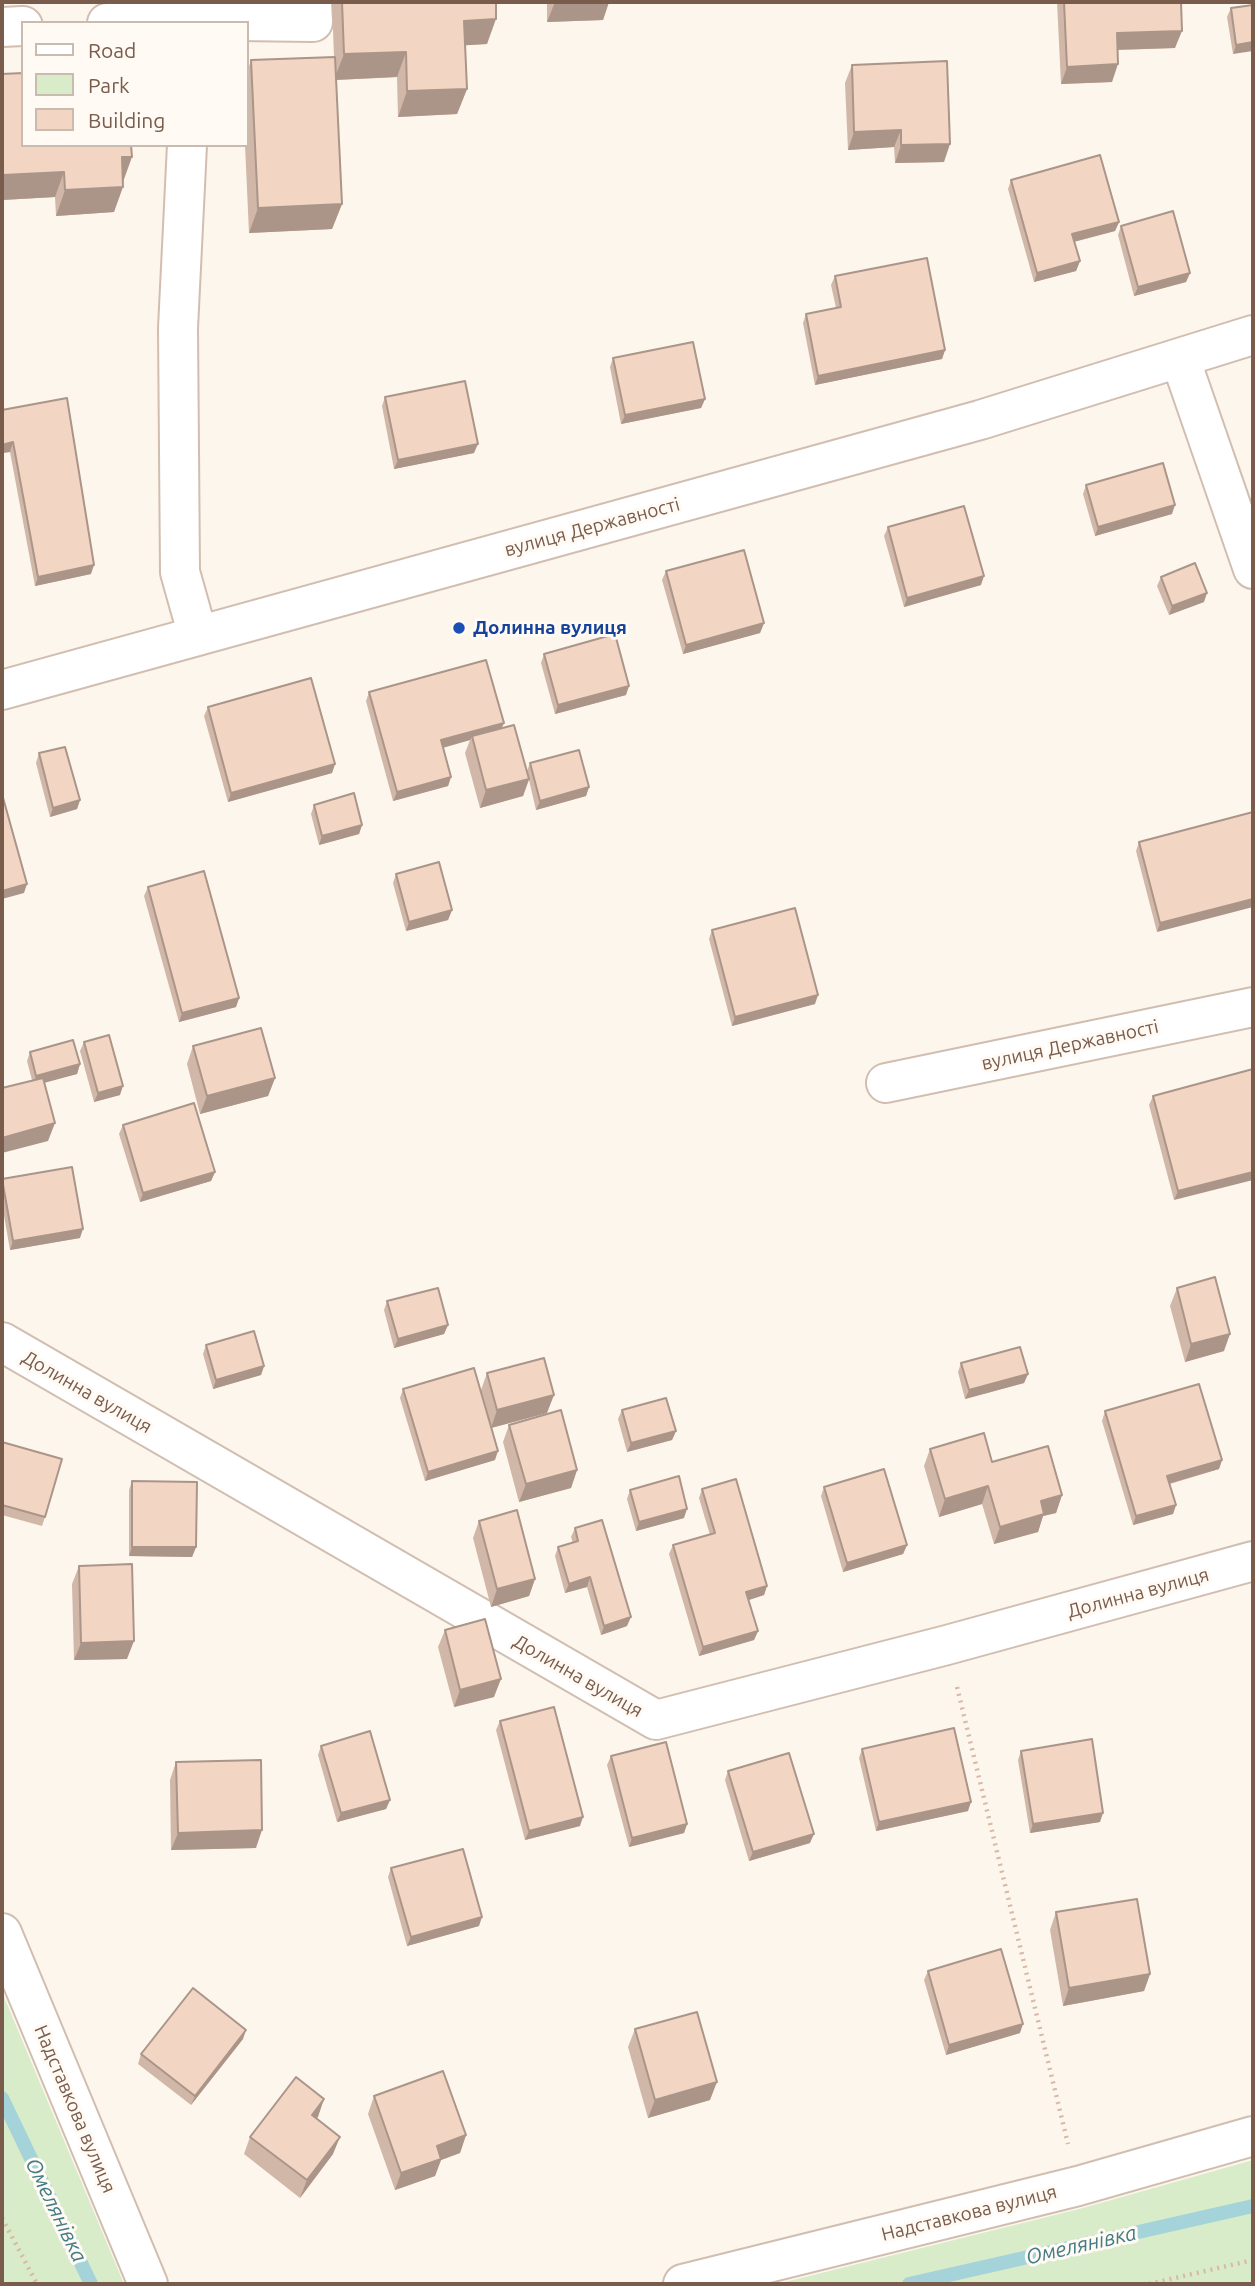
<!DOCTYPE html>
<html>
<head>
<meta charset="utf-8">
<style>
	body { margin:0 }
	#map { position:relative; width:1255px; height:2286px; overflow:hidden; background:#fdf6ec; font-family:Ubuntu,sans-serif }
	canvas { display:block }
	.frame { position:absolute; inset:0; border:4px solid #7a5c4d; pointer-events:none }
	.legend { position:absolute; left:21px; top:21px; width:228px; height:126px; box-sizing:border-box; background:#fffaf3; border:2px solid #cabbb1; margin:0; padding:9px 12px; list-style:none; font-size:21px; color:#7a5c4d }
	.legend li { display:flex; align-items:center; gap:14px; height:35px }
	.legend b { width:35px; border:2px solid #cabbb1 }
</style>
</head>
<body>
<div id="map">
<canvas width="1255" height="2286"></canvas>
<div class="frame"></div>
<ul class="legend">
<li><b style="height:9px;background:#fff"></b>Road</li>
<li><b style="height:19px;background:#d8ecc9"></b>Park</li>
<li><b style="height:19px;background:#f3d5c3"></b>Building</li>
</ul>
</div>
<script>
const context = document.querySelector('canvas').getContext('2d');
context.lineJoin = 'round';
function fill(path, color) {
  context.fillStyle = color;
  context.fill(path, 'evenodd');
}
function stroke(path, color, width, dash) {
  context.strokeStyle = color;
  context.lineWidth = width;
  context.lineCap = dash ? 'butt' : 'round';
  context.setLineDash(dash || []);
  context.stroke(path);
}
function write(font, color, halo, rows, align = 'center') {
  context.font = font + ' Ubuntu,sans-serif';
  context.lineWidth = 6;
  context.setLineDash([]);
  context.textBaseline = 'middle';
  context.strokeStyle = halo;
  context.fillStyle = color;
  for (const [text, x, y, turn = 0] of rows) {
    context.save();
    context.translate(x, y);
    context.rotate((+turn || 0) * Math.PI / 180);
    context.textAlign = isNaN(turn) ? turn : align;
    if (halo) context.strokeText(text, 0, 0);
    context.fillText(text, 0, 0);
    context.restore();
  }
}
const green = new Path2D(`
	M2 1992 124 2284H2Z
	M1253 2160V2284H777L1083 2208Z`);
const stream = new Path2D(`
	M2 2098 91 2284
	M909 2284 1253 2206`);
const path = new Path2D(`
	M957 1687 1068 2144
	M2 2218 37 2284
	M1149 2284 1253 2260`);
const minor = new Path2D(`
	M107 23 162 20 313 22 312 2
	M2 27 23 26
	M187 145 178 328 180 572 198 636
	M1180 358 1253 569
	M2 690 980 420 1253 335
	M886 1083 1253 1007
	M2 1342 656 1720 947 1645 1253 1561
	M2 1933 148 2284
	M683 2284 1078 2186 1253 2136`);
const wall = new Path2D(`
	M332 2H496L487 44 465 45 467 89 457 114 398 117 397 77 336 80 342 204 332 229 249 233 245 145H247V73L251 60 334 57Z
	M547 2H609L603 20 547 22Z
	M1057 2H1181L1175 48 1117 50 1112 82 1061 84Z
	M1253 5 1233 54 1227 17 1231 8Z
	M852 65 944 162 895 163 894 147 848 150 845 83Z
	M2 74 23 145H140V147H131L114 212 56 216 55 197 2 200Z
	M1011 180 1119 222 1115 231 1074 242 1080 261 1076 271 1034 282 1008 189Z
	M1121 226 1190 273 1186 282 1134 296 1118 235Z
	M835 276 945 350 942 359 815 385 803 323 806 314 836 308 831 285Z
	M613 358 705 399 701 408 621 424 610 367Z
	M385 397 474 453 394 469 382 406Z
	M2 410 91 574 35 586 10 452 2 453Z
	M1086 485 1172 514 1095 536 1083 494Z
	M888 527 981 585 904 607 884 536Z
	M666 571 764 623 760 633 683 654 662 580Z
	M1161 577 1204 602 1169 615 1157 586Z
	M544 654 626 695 555 714 541 663Z
	M369 692 502 728 527 771 530 763 589 787 586 796 536 810 529 780 523 796 480 808 465 753 470 740 443 748 451 777 448 786 393 801 366 701Z
	M208 707 335 764 332 773 228 802 204 716Z
	M39 753 80 800 77 809 50 817 36 763Z
	M314 805 362 825 359 834 319 845 311 814Z
	M1253 812 1157 932 1136 851 1139 842Z
	M396 874 452 910 448 920 406 931 393 883Z
	M148 887 239 998 236 1007 179 1022 144 896Z
	M712 930 815 1004 732 1026 709 939Z
	M84 1042 120 1095 94 1102 80 1051Z
	M193 1046 275 1078 268 1096 200 1114 187 1064Z
	M30 1052 80 1064 77 1074 44 1082 48 1141 27 1061Z
	M1253 1069 1174 1200 1149 1105 1153 1096Z
	M123 1125 215 1172 211 1181 140 1202 119 1134Z
	M2 1179 80 1238 10 1250 2 1204Z
	M1177 1288 1224 1351 1185 1362 1170 1306Z
	M387 1301 448 1325 444 1334 394 1348 384 1310Z
	M206 1345 264 1366 261 1375 213 1389 203 1354Z
	M961 1363 1028 1374 1024 1383 965 1399 958 1372Z
	M487 1373 547 1413 491 1428 495 1460 425 1481 400 1398 403 1389 481 1390Z
	M622 1410 676 1431 672 1440 627 1452 618 1419Z
	M1105 1411 1222 1460 1219 1469 1170 1484 1176 1505 1173 1514 1133 1525 1102 1421Z
	M509 1425 577 1470 571 1488 519 1502 503 1442Z
	M2 1442 45 1517 42 1526 2 1515Z
	M930 1449 992 1462 1062 1495 1056 1513 1043 1516 1038 1532 994 1544 982 1504 939 1517 924 1466Z
	M132 1481 196 1547 192 1557 129 1556V1490Z
	M824 1487 907 1545 903 1554 843 1572 821 1496Z
	M702 1489 767 1586 764 1595 748 1600 758 1631 754 1640 699 1656 669 1554 673 1545 710 1535 699 1498Z
	M630 1490 684 1518 636 1531 627 1499Z
	M479 1521 535 1579 529 1596 491 1607 473 1538Z
	M575 1528 627 1626 601 1635 587 1587 565 1593 555 1556 558 1547 573 1543 571 1537Z
	M79 1566 127 1659 74 1660 72 1584Z
	M445 1630 494 1697 454 1707 438 1647Z
	M500 1721 580 1826 525 1840 496 1730Z
	M321 1746 390 1800 386 1809 337 1822 318 1755Z
	M862 1749 968 1811 876 1831 859 1758Z
	M1021 1751 1100 1822 1030 1833 1018 1760Z
	M611 1756 687 1824 684 1833 629 1847 607 1765Z
	M176 1762 256 1848 171 1850 170 1780Z
	M728 1771 810 1843 749 1861 725 1780Z
	M391 1868 479 1926 407 1946 388 1877Z
	M1056 1912 1150 1974 1144 1991 1063 2006 1050 1930Z
	M928 1971 1020 2033 946 2055 924 1980Z
	M635 2029 710 2100 648 2118 628 2047Z
	M243 2039 191 2105 138 2064 141 2054Z
	M374 2096 466 2135 460 2153 441 2160 435 2176 395 2190 368 2114Z
	M324 2099 316 2119 333 2154 300 2198 244 2154 250 2137Z`);
const shadedWall = new Path2D(`
	M555 2H609L603 20 547 22Z
	M496 19 487 44 454 46 464 21Z
	M1182 31 1175 48 1110 50 1117 33Z
	M1253 42V51L1233 54 1236 45Z
	M406 52 397 77 334 80 344 54Z
	M1118 64 1112 82 1061 84 1067 67Z
	M467 89 457 114 398 117 407 91Z
	M901 130 894 147 848 150 854 132Z
	M950 144 944 162 895 163 901 145Z
	M122 157H132L123 182Z
	M64 172 55 197 2 200V178L3 175Z
	M123 187 114 212 56 216 65 190Z
	M342 204 332 229 249 233 258 208Z
	M1119 222 1115 231 1069 243 1072 234Z
	M1080 261 1076 271 1034 282 1037 273Z
	M1190 273 1186 282 1134 296 1138 287Z
	M945 350 942 359 815 385 818 376Z
	M705 399 701 408 621 424 625 415Z
	M13 442 10 452 2 453V445Z
	M478 444 474 453 394 469 398 460Z
	M1175 505 1172 514 1095 536 1098 527Z
	M94 565 91 574 35 586 38 577Z
	M984 576 981 585 904 607 907 598Z
	M1207 593 1204 602 1169 615 1172 606Z
	M764 623 760 633 683 654 686 645Z
	M629 686 626 695 555 714 558 705Z
	M504 723 500 732 472 736 470 740 438 749 441 740Z
	M335 764 332 773 228 802 231 793Z
	M451 777 448 786 393 801 397 792Z
	M529 779 523 796 480 808 486 790Z
	M589 787 586 796 536 810 540 801Z
	M80 800 77 809 50 817 53 808Z
	M362 825 359 834 319 845 322 836Z
	M27 884 24 893 2 899V891Z
	M1253 899V907L1157 932 1160 923Z
	M452 910 448 920 406 931 409 922Z
	M818 995 815 1004 732 1026 735 1017Z
	M239 998 236 1007 179 1022 182 1013Z
	M80 1064 77 1074 33 1086 36 1076Z
	M275 1078 268 1096 200 1114 207 1096Z
	M123 1086 120 1095 94 1102 98 1093Z
	M55 1123 48 1141 2 1153V1138Z
	M215 1172 211 1181 140 1202 143 1193Z
	M1253 1172V1180L1174 1200 1178 1191Z
	M83 1229 80 1238 10 1250 13 1241Z
	M448 1325 444 1334 394 1348 398 1339Z
	M1230 1334 1224 1351 1185 1362 1191 1344Z
	M264 1366 261 1375 213 1389 216 1380Z
	M1028 1374 1024 1383 965 1399 969 1390Z
	M554 1395 547 1413 491 1428 497 1410Z
	M676 1431 672 1440 627 1452 631 1443Z
	M498 1451 495 1460 425 1481 428 1472Z
	M1222 1460 1219 1469 1164 1485 1167 1476Z
	M577 1470 571 1488 519 1502 526 1484Z
	M988 1486 982 1504 939 1517 945 1499Z
	M1062 1495 1056 1513 1043 1516 1038 1532 994 1544 1000 1527 1041 1501Z
	M1176 1505 1173 1514 1133 1525 1136 1516Z
	M687 1509 684 1518 636 1531 639 1522Z
	M907 1545 903 1554 843 1572 847 1563Z
	M132 1547H196L192 1557 129 1556Z
	M590 1577 587 1587 565 1593 569 1584Z
	M535 1579 529 1596 491 1607 497 1589Z
	M767 1586 764 1595 743 1602 746 1592Z
	M631 1617 627 1626 601 1635 604 1626Z
	M758 1631 754 1640 699 1656 703 1647Z
	M134 1641 127 1659 74 1660 81 1643Z
	M501 1679 494 1697 454 1707 460 1690Z
	M390 1800 386 1809 337 1822 341 1813Z
	M971 1802 968 1811 876 1831 879 1822Z
	M1103 1813 1100 1822 1030 1833 1033 1824Z
	M583 1817 580 1826 525 1840 529 1831Z
	M687 1824 684 1833 629 1847 632 1838Z
	M262 1830 256 1848 171 1850 178 1833Z
	M814 1834 810 1843 749 1861 753 1852Z
	M482 1917 479 1926 407 1946 411 1937Z
	M1150 1974 1144 1991 1063 2006 1069 1988Z
	M1023 2024 1020 2033 946 2055 949 2045Z
	M246 2030 243 2039 191 2105 195 2096Z
	M717 2082 710 2100 648 2118 655 2100Z
	M324 2099 318 2117 305 2133 312 2115Z
	M466 2135 460 2153 441 2160 435 2176 395 2190 401 2173 437 2146Z
	M340 2137 333 2154 300 2198 307 2180Z`);
const building = new Path2D(`
	M342 2H496V19L464 21 467 89 407 91 406 52 344 54Z
	M1064 2H1181L1182 31 1117 33 1118 64 1067 67Z
	M1253 5V42L1236 45 1231 8Z
	M335 57 342 204 258 208 251 60Z
	M947 61 950 144 901 145V130L854 132 852 65Z
	M23 73V145H131L132 157H122L123 187 65 190 64 172 3 175 2 155V74Z
	M1100 155 1119 222 1072 234 1080 261 1037 273 1011 180Z
	M1173 211 1190 273 1138 287 1121 226Z
	M927 258 945 350 818 376 806 314 841 307 835 276Z
	M693 342 705 399 625 415 613 358Z
	M465 381 478 444 398 460 385 397Z
	M67 398 94 565 38 577 13 442 2 445V410Z
	M1163 463 1175 505 1098 527 1086 485Z
	M964 506 984 576 907 598 888 527Z
	M744 550 764 623 686 645 666 571Z
	M1195 563 1207 593 1172 606 1161 577Z
	M615 634 629 686 558 705 544 654Z
	M486 660 504 723 441 740 451 777 397 792 369 692Z
	M311 678 335 764 231 793 208 707Z
	M514 725 529 779 486 790 472 736Z
	M65 747 80 800 53 808 39 753Z
	M579 750 589 787 540 801 530 763Z
	M354 793 362 825 322 836 314 805Z
	M2 794 27 884 2 891Z
	M1253 812V899L1160 923 1139 842Z
	M439 862 452 910 409 922 396 874Z
	M204 871 239 998 182 1013 148 887Z
	M795 908 818 995 735 1017 712 930Z
	M261 1028 275 1078 207 1096 193 1046Z
	M109 1035 123 1086 98 1093 84 1042Z
	M73 1040 80 1064 36 1076 30 1052Z
	M1253 1069V1172L1178 1191 1153 1096Z
	M43 1078 55 1123 2 1138V1088Z
	M194 1103 215 1172 143 1193 123 1125Z
	M72 1167 83 1229 13 1241 2 1179Z
	M1215 1277 1230 1334 1191 1344 1177 1288Z
	M438 1288 448 1325 398 1339 387 1301Z
	M254 1331 264 1366 216 1380 206 1345Z
	M1020 1347 1028 1374 969 1390 961 1363Z
	M544 1358 554 1395 497 1410 487 1373Z
	M474 1368 498 1451 428 1472 403 1389Z
	M1199 1384 1222 1460 1167 1476 1176 1505 1136 1516 1105 1411Z
	M666 1398 676 1431 631 1443 622 1410Z
	M561 1410 577 1470 526 1484 509 1425Z
	M984 1433 992 1462 1048 1446 1062 1495 1041 1501 1044 1514 1000 1527 988 1486 945 1499 930 1449Z
	M2 1442 62 1459 45 1517 2 1505Z
	M884 1469 907 1545 847 1563 824 1487Z
	M679 1476 687 1509 639 1522 630 1490Z
	M736 1479 767 1586 746 1592 758 1631 703 1647 673 1545 715 1533 702 1489Z
	M132 1481 197 1482 196 1547H132Z
	M517 1510 535 1579 497 1589 479 1521Z
	M602 1520 631 1617 604 1626 590 1577 569 1584 558 1547 578 1541 575 1528Z
	M132 1564 134 1641 81 1643 79 1566Z
	M485 1619 501 1679 460 1690 445 1630Z
	M554 1707 583 1817 529 1831 500 1721Z
	M954 1728 971 1802 879 1822 862 1749Z
	M370 1731 390 1800 341 1813 321 1746Z
	M1092 1739 1103 1813 1033 1824 1021 1751Z
	M666 1742 687 1824 632 1838 611 1756Z
	M789 1753 814 1834 753 1852 728 1771Z
	M261 1760 262 1830 178 1833 176 1762Z
	M463 1849 482 1917 411 1937 391 1868Z
	M1137 1899 1150 1974 1069 1988 1056 1912Z
	M1001 1949 1023 2024 949 2045 928 1971Z
	M193 1988 246 2030 195 2096 141 2054Z
	M697 2012 717 2082 655 2100 635 2029Z
	M443 2071 466 2135 437 2146 441 2159 401 2173 374 2096Z
	M296 2077 324 2099 312 2115 340 2137 307 2180 250 2137Z`);
const markers = [
	[459,628,7,"#1a4fb4"]
];
const streetNames = [
	["вулиця Державності",592,527,-15],
	["вулиця Державності",1070,1045,-12],
	["Долинна вулиця",87,1392,30],
	["Долинна вулиця",1138,1593,-15],
	["Долинна вулиця",578,1676,30],
	["Надставкова вулиця",75,2109,67],
	["Надставкова вулиця",969,2213,-14]
];
const transitNames = [
	["Долинна вулиця",473,628]
];
const waterNames = [
	["Омелянівка",56,2210,64],
	["Омелянівка",1081,2245,-13]
];
fill(green, '#d8ecc9');
stroke(stream, '#a5d3da', 14);
stroke(minor, '#d1beb0', 42);
stroke(path, '#d9b8a5', 4.5, [2, 5]);
stroke(minor, '#fff', 38);
fill(wall, '#d1b7a8');
fill(shadedWall, '#aa9588');
fill(building, '#f3d5c3');
stroke(building, '#aa9588', 2);
for (const [x, y, r, color] of markers) {
  const dot = new Path2D();
  dot.arc(x, y, r, 0, 2 * Math.PI);
  context.fillStyle = color;
  context.fill(dot);
  stroke(dot, '#fffaf3', 2.5);
}
write('19px', '#7a5c4d', '#fffaf3', streetNames);
write('bold 19px', '#164399', '#fffaf3', transitNames, 'left');
write('italic 21px', '#437c86', '#fffaf3', waterNames);
</script>
</body>
</html>
